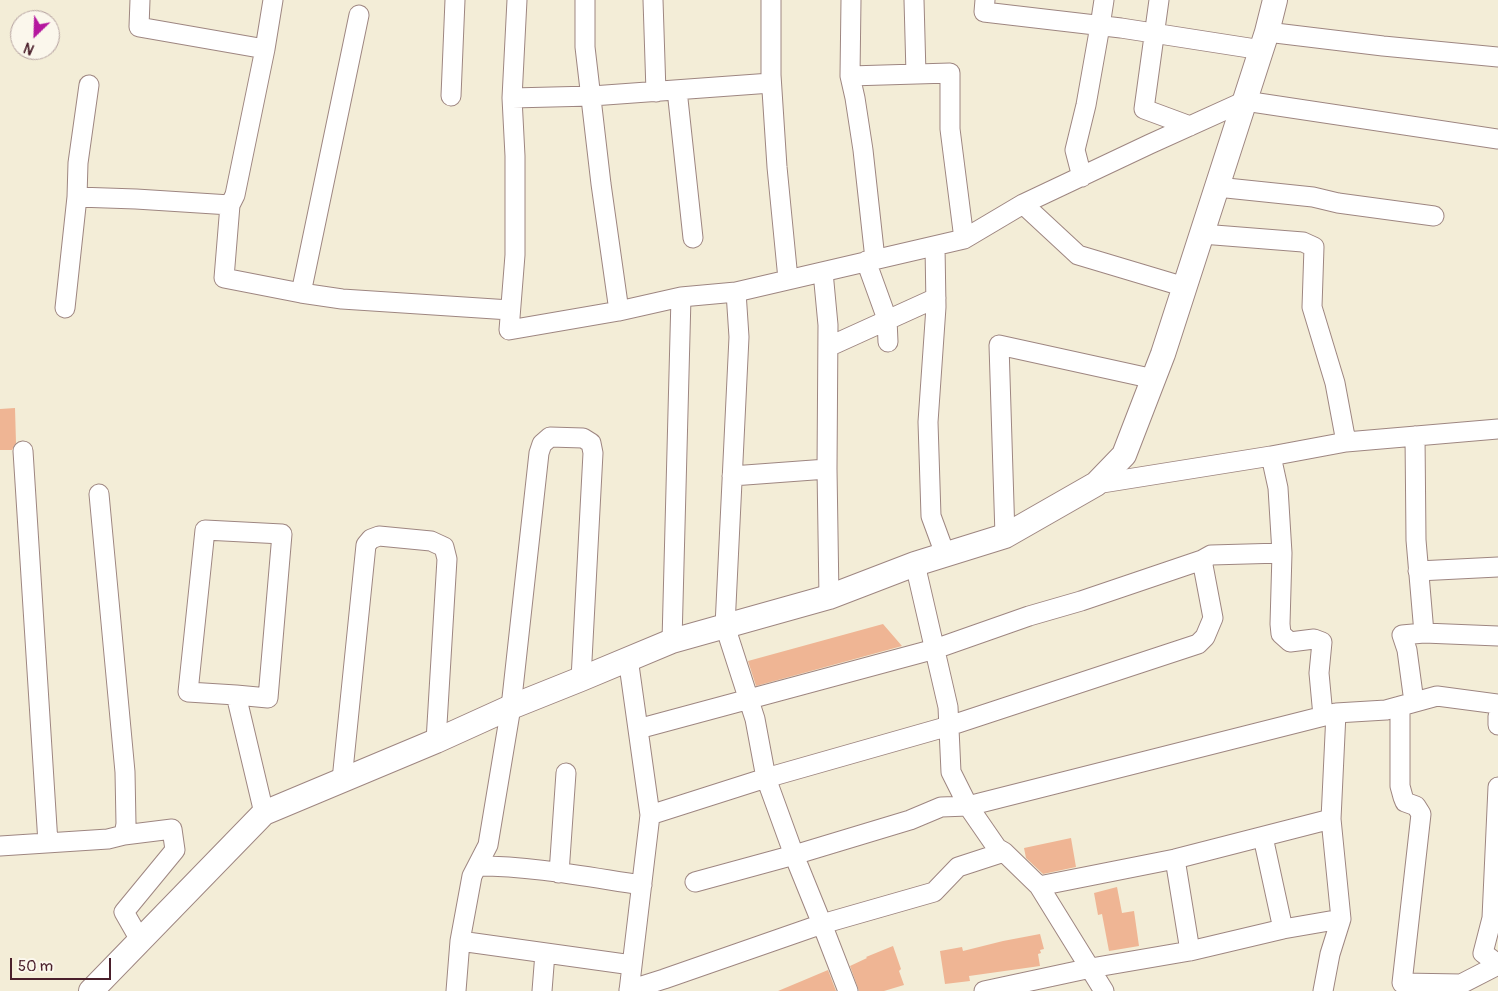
<!DOCTYPE html>
<html>
<head>
<meta charset="utf-8">
<style>
	body { margin:0 }
	#map { position:relative; width:1498px; height:991px; overflow:hidden; background:#f3edd7; font-family:Pangolin,sans-serif }
	canvas { display:block }
	.north { position:absolute; left:10px; top:10px; width:50px; height:50px; box-sizing:border-box; background:#fbf7ec; border:1px solid #b4a19f; border-radius:50%; rotate:204deg; font-size:14px; font-weight:700; line-height:20px; text-align:center; color:#4a1f2b }
	.north::after { content:''; display:block; margin:auto; width:18px; height:22px; background:#b5179e; clip-path:polygon(50% 0,100% 100%,50% 72%,0 100%) }
	.scale { position:absolute; left:10px; top:958px; width:101px; height:22px; box-sizing:border-box; border:2px solid #4a1f2b; border-top:0; padding-left:6px; font-size:15px; line-height:18px; white-space:nowrap; color:#4a1f2b; -webkit-text-stroke:4px #fbf7ec; paint-order:stroke }
</style>
</head>
<body>
<div id="map">
<canvas width="1498" height="991"></canvas>
<div class="north">N</div>
<div class="scale">50 m</div>
</div>
<script>
const context = document.querySelector('canvas').getContext('2d');
context.lineJoin = 'round';
function fill(path, color) {
  context.fillStyle = color;
  context.fill(path, 'evenodd');
}
function stroke(path, color, width, dash) {
  context.strokeStyle = color;
  context.lineWidth = width;
  context.lineCap = dash ? 'butt' : 'round';
  context.setLineDash(dash || []);
  context.stroke(path);
}
const building = new Path2D(`
	M15 408 16 443 12 450H0V409Z
	M883 624 902 646 756 686 748 661Z
	M1071 838 1076 867 1043 874 1026 858 1024 848Z
	M1117 887 1122 913 1134 911 1139 946 1109 951 1102 914 1098 915 1094 893Z
	M1040 934 1044 949 1040 950 1041 953 1038 954 1040 966 969 976 970 981 945 984 940 951 962 947 963 951 1003 941Z
	M893 946 901 969 899 971 904 985 884 991H859L850 966 867 958 866 957Z
	M828 970 836 991H778L809 978Z`);
const minor = new Path2D(`
	M140 0 139 27 265 49
	M273 0 265 49 235 195 230 205 224 278 301 293 342 299 510 310
	M517 0 512 98 515 156V255L509 330 619 311 681 297 736 292 964 239 1023 204 1150 144 1245 101 1498 139
	M585 0V47L601 184 619 311
	M653 0 656 92
	M771 0V75L777 167 788 279
	M851 0 850 76 855 98 863 150 875 259
	M914 0 916 74
	M985 0 984 12 1121 28 1262 50
	M1159 0 1144 109 1190 126
	M1267 32 1383 46 1498 57
	M850 76 950 73V129L964 239
	M677 90 693 238
	M451 96 455 0
	M512 98 592 96 771 83
	M1082 177 1075 150 1086 105 1100 26 1104 0
	M1217 187 1313 197 1338 203 1434 216
	M77 197 136 199 230 205
	M1023 204 1078 255 1185 287
	M1202 234 1303 242 1314 247 1312 307 1335 383 1346 442
	M935 246 936 307 928 422 931 516 945 554
	M866 261 887 319 888 342
	M823 272 828 325 827 469 829 597
	M736 292 739 337 725 626 755 719 766 778 794 855 822 924 848 991
	M301 293 359 15
	M65 308 77 197 78 163 89 85
	M828 347 936 298
	M23 451 48 843
	M1271 456 1278 488 1282 553 1280 624 1281 634 1290 642 1314 639 1322 642 1319 673 1323 716
	M732 476 827 469
	M1096 484 1271 456 1346 442 1498 429
	M1005 536 999 345 1154 379
	M915 564 948 707 951 772 968 806 997 848 1004 852 1039 886 1104 991
	M1418 571 1498 567
	M1424 633 1498 636
	M672 641 681 297
	M628 658 650 815 629 991
	M236 695 268 698 282 534 205 530 188 692 236 695 264 813
	M1414 702 1407 650 1402 635 1424 633 1416 540 1415 436
	M1400 706V786L1403 797 1405 802 1416 806 1421 814 1402 983 1461 984 1498 965
	M1336 713 1386 710 1437 696 1498 704
	M1498 716V725
	M638 729 935 649 1029 616 1081 601 1202 560 1211 555 1282 553
	M342 780 366 545 371 539 379 536 431 541 444 547 447 559 436 741
	M1498 787 1492 918 1483 953 1498 964
	M650 815 766 778 949 726 1198 644 1205 637 1213 618 1202 560
	M124 835 172 829 175 850 124 912 140 940
	M1263 837 1283 929
	M0 846 108 839 124 835 126 824 125 772 99 494
	M1175 859 1190 951
	M478 866C533 866 588 877 642 885
	M559 873 566 773
	M695 882 794 855 910 820 941 807 968 806 1336 713 1331 819 1341 919 1330 954 1323 991
	M1039 886 1175 859 1331 819
	M460 941 632 965
	M629 990 664 979 822 924 934 892 958 867 1004 852
	M456 991 460 941 472 876 488 845 511 707 539 453 542 444 550 437 583 438 591 443 593 453 581 679
	M542 991 545 953
	M984 991 1091 968 1190 951 1283 929 1341 919`);
const major = new Path2D(`
	M91 991 264 813 436 741 511 707 581 679 672 641 829 597 915 564 1005 536 1096 484 1124 455 1163 354 1267 32 1275 0`);
fill(building, '#efb594');
stroke(minor, '#9e8681', 21);
stroke(major, '#9e8681', 26);
stroke(minor, '#fff', 19);
stroke(major, '#fff', 24);
</script>
</body>
</html>
